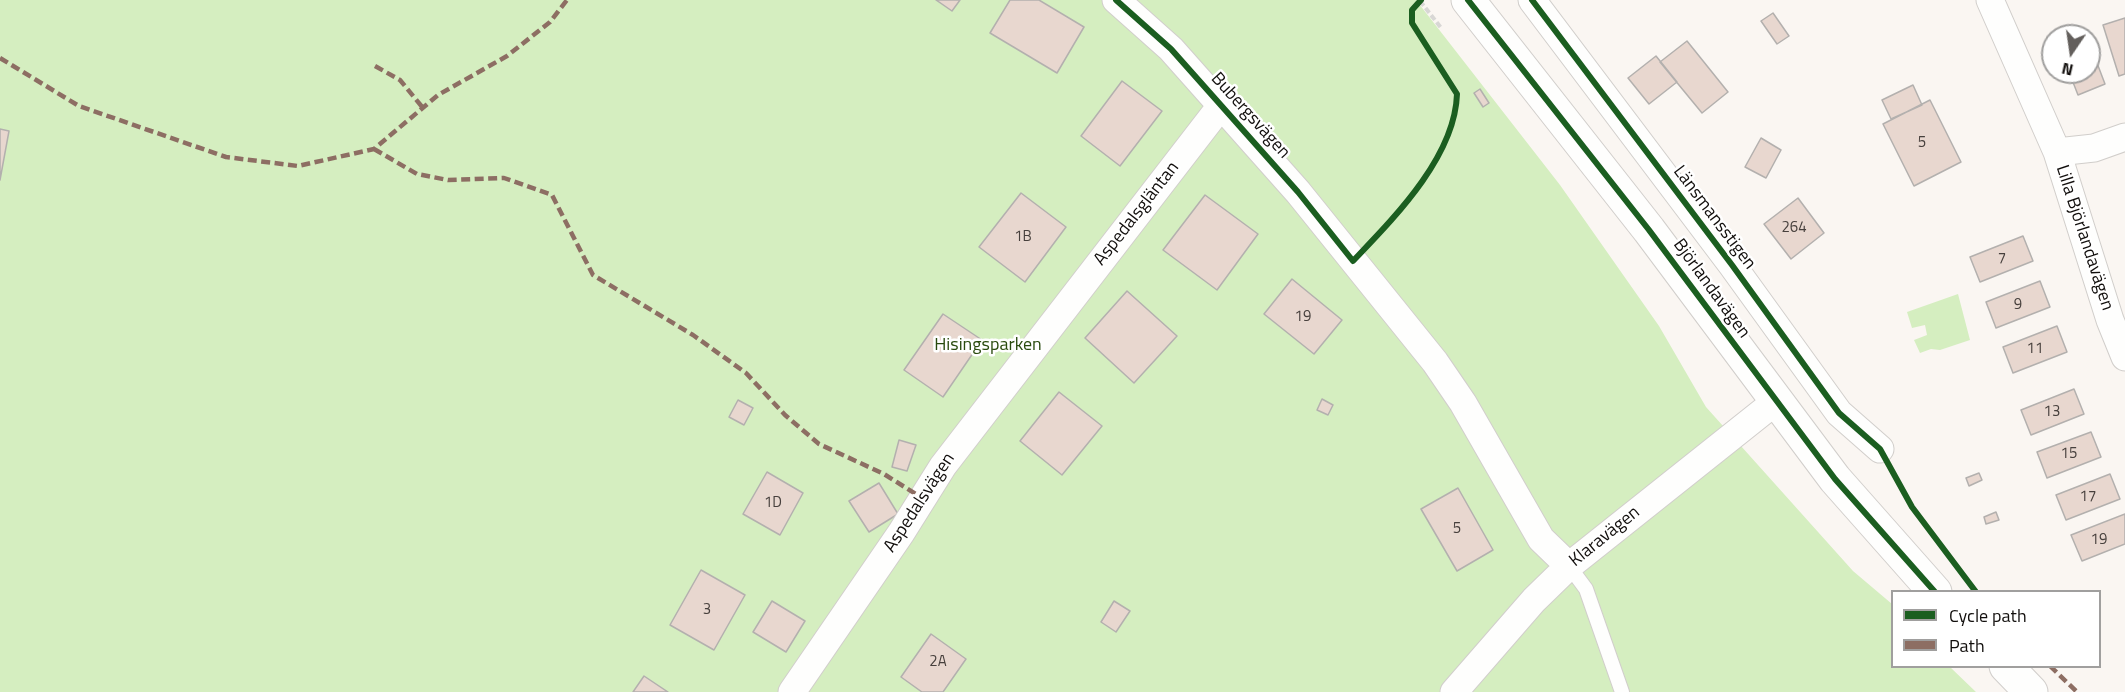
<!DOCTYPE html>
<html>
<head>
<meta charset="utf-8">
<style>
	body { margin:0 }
	#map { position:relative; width:2125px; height:692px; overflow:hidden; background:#faf6f2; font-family:"Titillium Web",sans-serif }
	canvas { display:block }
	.legend { position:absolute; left:1891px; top:590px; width:210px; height:78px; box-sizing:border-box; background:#fff; border:2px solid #a09f9e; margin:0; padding:8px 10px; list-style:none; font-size:18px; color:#110e0c }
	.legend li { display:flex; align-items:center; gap:12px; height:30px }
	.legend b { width:30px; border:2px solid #a09f9e }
	.north { position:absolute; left:2041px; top:24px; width:60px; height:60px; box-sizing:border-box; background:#fff; border:2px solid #a09f9e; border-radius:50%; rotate:193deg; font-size:16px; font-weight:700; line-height:24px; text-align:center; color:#110e0c }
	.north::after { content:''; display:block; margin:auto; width:21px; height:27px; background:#635f5c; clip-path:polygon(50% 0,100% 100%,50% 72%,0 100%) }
</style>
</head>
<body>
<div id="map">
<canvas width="2125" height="692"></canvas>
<ul class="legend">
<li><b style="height:8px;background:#1b5e20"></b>Cycle path</li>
<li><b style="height:8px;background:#8d6e63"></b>Path</li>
</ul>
<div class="north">N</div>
</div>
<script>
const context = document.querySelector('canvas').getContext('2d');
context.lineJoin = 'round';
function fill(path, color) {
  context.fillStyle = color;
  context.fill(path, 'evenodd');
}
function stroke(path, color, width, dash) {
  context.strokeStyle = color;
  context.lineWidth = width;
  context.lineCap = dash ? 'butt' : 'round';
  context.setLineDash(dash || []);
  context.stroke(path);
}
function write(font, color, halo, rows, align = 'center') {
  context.font = font + ' "Titillium Web",sans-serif';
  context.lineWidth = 5;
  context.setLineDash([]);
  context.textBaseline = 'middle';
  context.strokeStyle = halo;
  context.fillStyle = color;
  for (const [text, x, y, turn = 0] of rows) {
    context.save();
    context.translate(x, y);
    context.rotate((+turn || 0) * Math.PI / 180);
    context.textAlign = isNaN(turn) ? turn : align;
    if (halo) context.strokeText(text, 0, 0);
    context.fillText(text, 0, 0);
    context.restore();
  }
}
const green = new Path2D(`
	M0 0H1416L1560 185 1659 326 1706 407 1853 571 1892 604V666L1950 667 1976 692H0Z
	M1958 294 1970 340 1940 350 1931 349 1920 353 1914 340 1927 335 1925 325 1912 328 1907 312Z`);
const building = new Path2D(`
	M936 0H960L952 11Z
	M1010 0H1039L1084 27 1057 73 990 33Z
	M1773 13 1789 36 1777 44 1761 21Z
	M2125 18V74L2119 76 2103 25Z
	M2084 29 2087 36H2066Z
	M1687 41 1728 92 1702 113 1660 62Z
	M2089 42 2105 84 2078 95 2069 72H2089Z
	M1656 56 1677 82 1649 104 1628 78Z
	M1122 81 1162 111 1120 166 1081 136Z
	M1913 85 1922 105 1891 119 1882 100Z
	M1480 89 1489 103 1483 107 1474 93Z
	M1930 100 1961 162 1914 186 1883 124Z
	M0 129 9 131 0 180Z
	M1761 138 1781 150 1766 178 1745 167Z
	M1021 193 1066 227 1025 282 979 247Z
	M1205 195 1258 234 1217 290 1163 250Z
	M1798 198 1824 233 1791 259 1764 224Z
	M2023 236 2033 261 1980 282 1970 257Z
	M1292 279 1342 320 1314 354 1264 314Z
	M2040 281 2050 307 1996 328 1986 302Z
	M1127 291 1177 336 1134 383 1085 338Z
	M943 314 982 340 943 397 904 370Z
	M2057 326 2067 352 2013 373 2003 347Z
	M2074 389 2084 414 2031 435 2021 410Z
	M1059 392 1102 426 1062 475 1020 441Z
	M1322 399 1333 405 1328 415 1317 410Z
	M738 400 753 408 744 425 729 417Z
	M2091 432 2101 457 2047 478 2037 452Z
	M899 440 916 445 907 471 892 467Z
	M767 472 803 493 780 535 743 514Z
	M1979 473 1982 480 1969 486 1966 478Z
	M2110 474 2120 499 2066 520 2056 495Z
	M879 483 898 514 869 532 849 501Z
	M1458 488 1493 550 1457 571 1421 509Z
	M1996 512 1999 520 1986 524 1984 517Z
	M2125 514V544L2082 561 2071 535Z
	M701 570 745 595 714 650 670 625Z
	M772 601 805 621 786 652 753 632Z
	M1114 601 1130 611 1116 632 1101 622Z
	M931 634 966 659 943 692H922L901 677Z
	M644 676 668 692H633Z`);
const path = new Path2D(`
	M1420 1 1442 29`);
const service = new Path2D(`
	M1569 566 1586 589 1622 692`);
const minor = new Path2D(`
	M1116 0 1171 49 1298 192 1435 362 1463 403 1541 539 1569 566
	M1532 0 1732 265 1839 413 1880 449
	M1990 0 2057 152 2110 320 2125 357
	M2057 152 2094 148 2125 137
	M792 692 901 533 943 466 1220 107
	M1454 692 1534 600 1569 566 1775 402`);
const tertiary = new Path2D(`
	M1468 0 1649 230 1835 479 1935 592
	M2006 666 2031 692`);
const quiet = new Path2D(`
	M0 58 79 106 226 157 298 166 374 149 438 95 507 56 550 22 567 0
	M375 66 400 80 423 108
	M374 149 417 174 448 180 504 178 552 195 593 275 693 335 746 373 785 415 819 444 884 474 922 498
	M2050 666 2077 692`);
const cycleway = new Path2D(`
	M1116 0 1171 49 1298 192 1353 261C1394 218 1455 157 1457 94L1412 23V10L1421 0
	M1468 0 1649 230 1835 479 1935 592
	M1532 0 1732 265 1839 413 1880 449 1912 507 1976 592`);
const numberNames = [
	["5",1922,143],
	["264",1794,228],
	["1B",1023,237],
	["7",2002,259],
	["9",2018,305],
	["19",1303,317],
	["11",2035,349],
	["13",2052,412],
	["15",2069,454],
	["17",2088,497],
	["1D",773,503],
	["5",1457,529],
	["19",2099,540],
	["3",707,610],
	["2A",938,662]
];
const streetNames = [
	["Bubergsvägen",1250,116,48],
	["Aspedalsgläntan",1137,214,-52],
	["Länsmansstigen",1714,218,53],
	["Lilla Björlandavägen",2084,238,72],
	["Björlandavägen",1711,289,54],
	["Aspedalsvägen",920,503,-57],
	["Klaravägen",1605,537,-39]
];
const parkNames = [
	["Hisingsparken",988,346]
];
fill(green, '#d5eec0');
fill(building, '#e8d7cf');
stroke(building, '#b3b0ae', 1.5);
stroke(service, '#d1cecb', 16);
stroke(minor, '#d1cecb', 29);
stroke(tertiary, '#d1cecb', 35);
stroke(path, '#d8d7d5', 4, [6, 3]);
stroke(service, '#fefefd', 14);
stroke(minor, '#fefefd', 27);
stroke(tertiary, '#fefefd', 33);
stroke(quiet, '#8d6e63', 4.5, [9, 4.5]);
stroke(cycleway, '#1b5e20', 6);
write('15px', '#47403d', null, numberNames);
write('18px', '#110e0c', '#fff', streetNames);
write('18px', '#294a0d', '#fff', parkNames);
</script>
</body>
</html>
